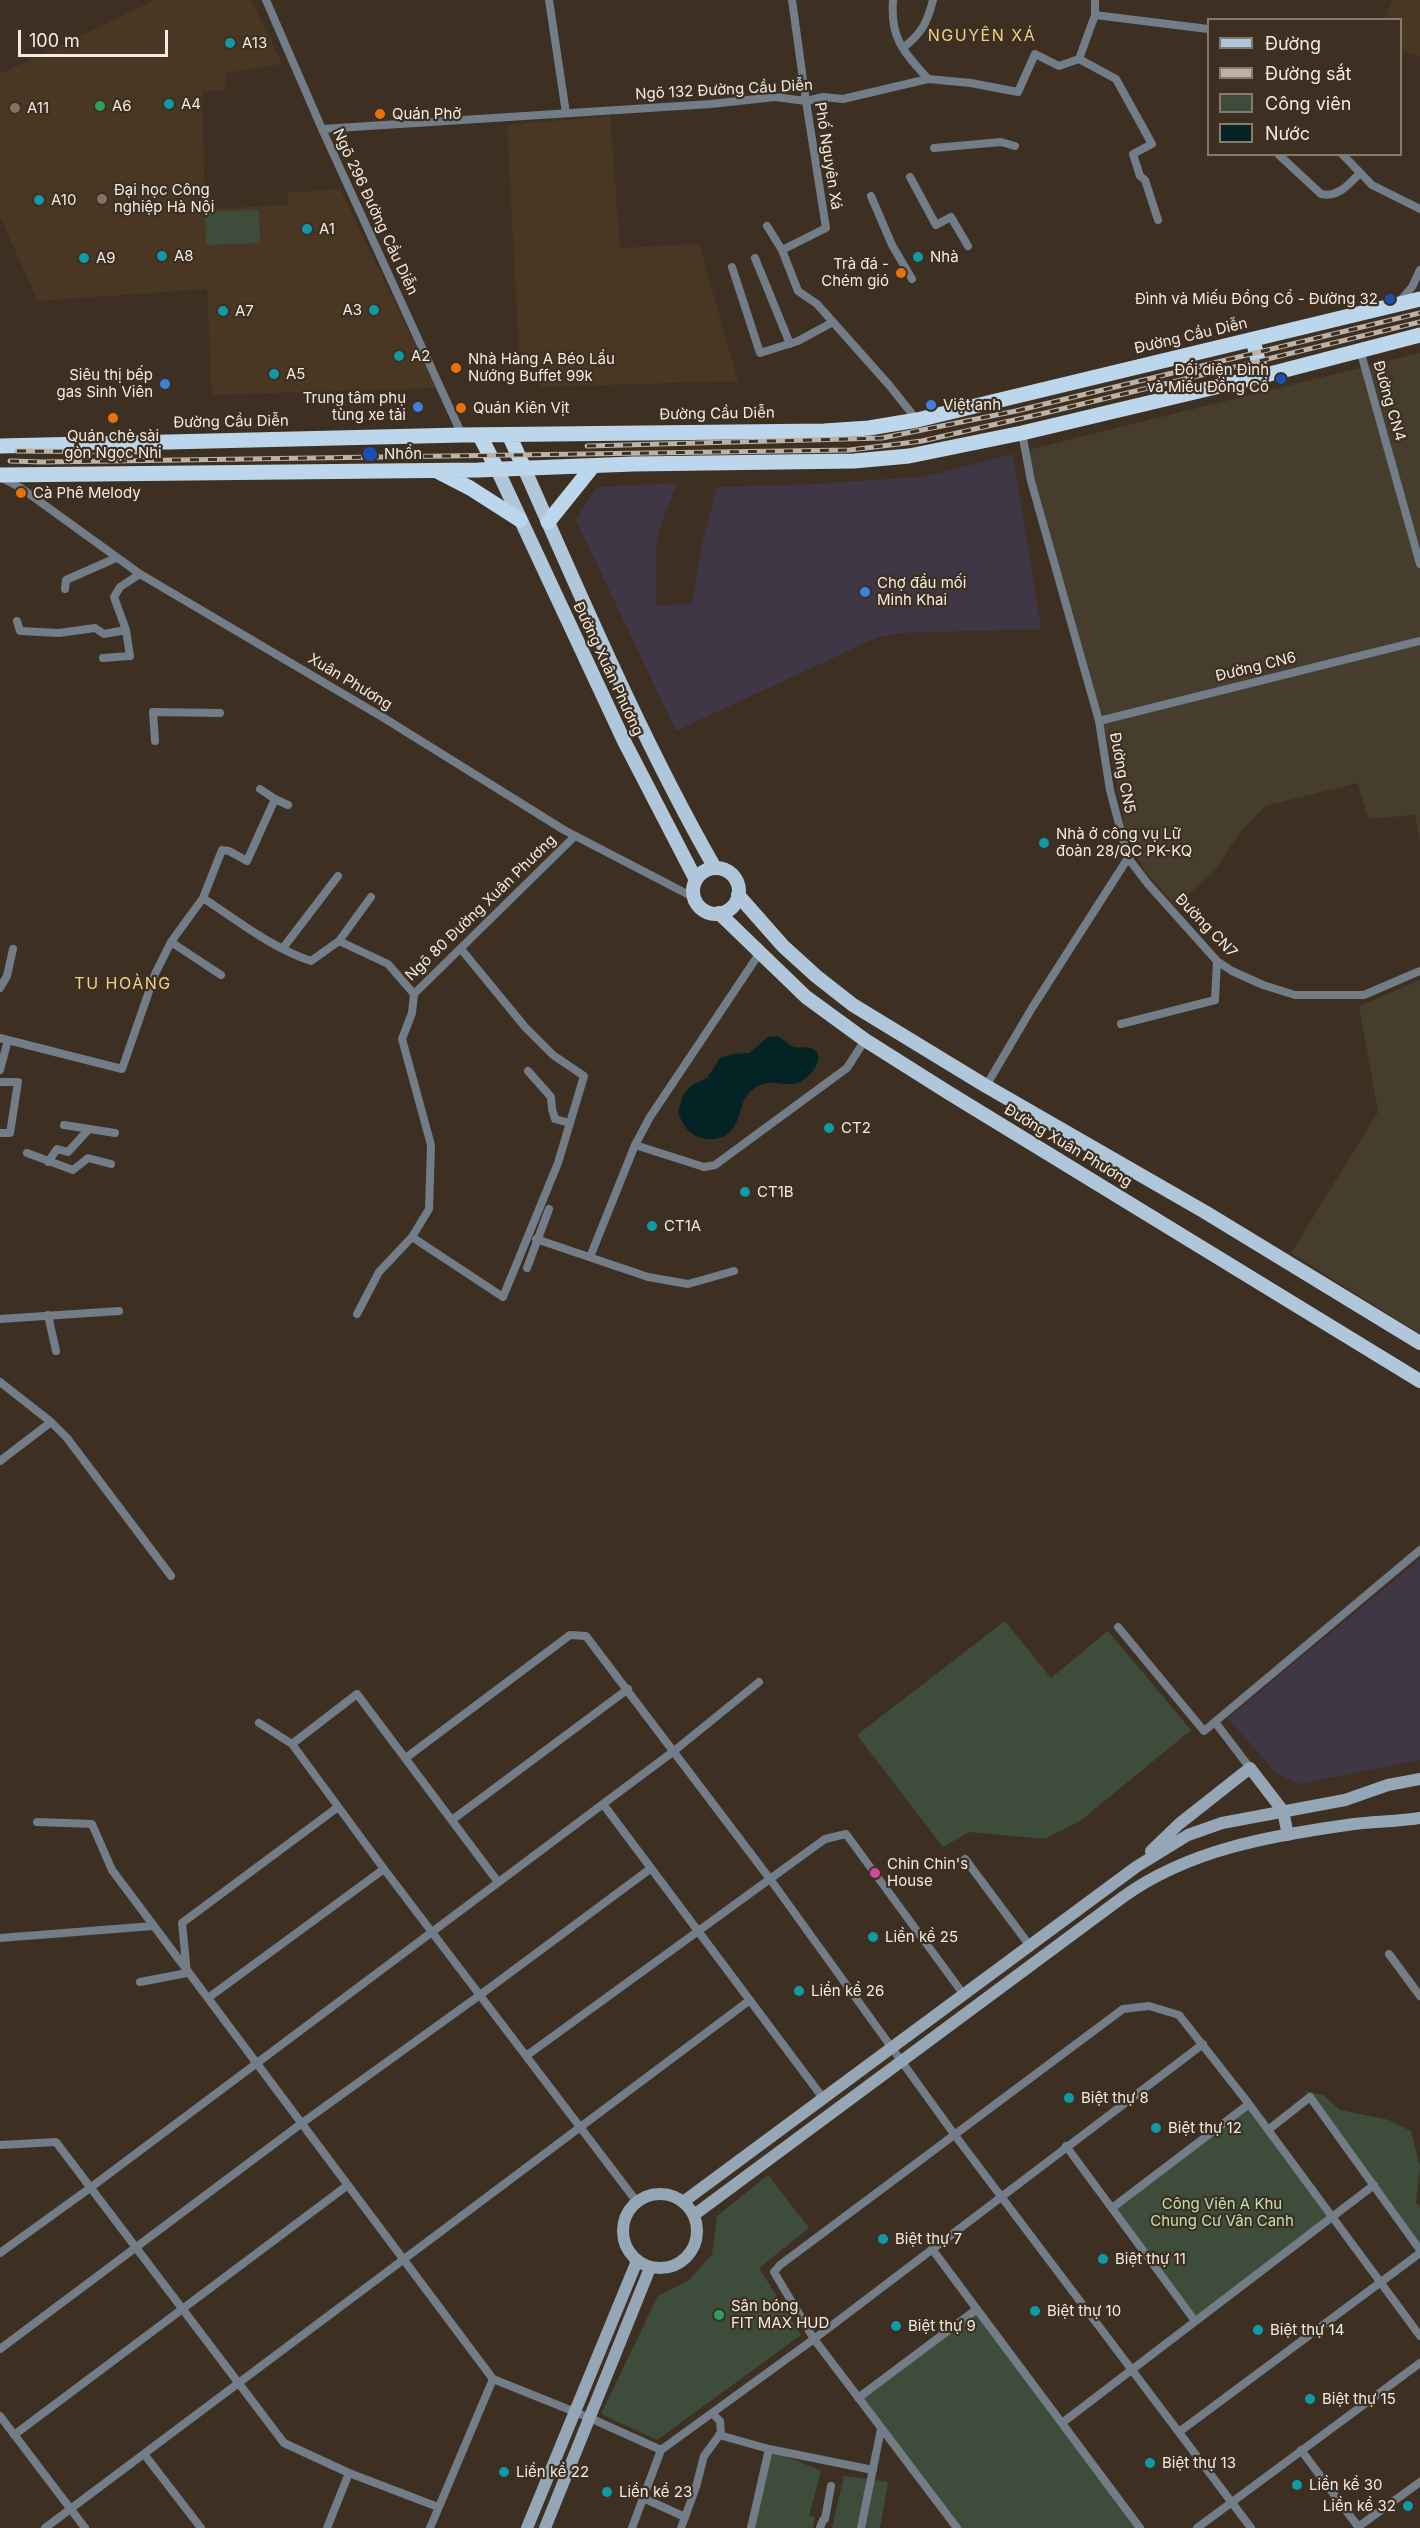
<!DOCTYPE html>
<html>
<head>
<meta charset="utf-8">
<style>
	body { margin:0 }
	#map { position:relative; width:1420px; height:2528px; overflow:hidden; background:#3d3022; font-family:Inter,sans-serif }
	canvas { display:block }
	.legend { position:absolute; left:1207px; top:18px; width:195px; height:138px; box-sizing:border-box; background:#3d3022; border:2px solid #867a6e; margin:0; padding:8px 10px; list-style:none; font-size:18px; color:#f3eae1 }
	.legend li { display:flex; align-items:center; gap:12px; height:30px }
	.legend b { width:30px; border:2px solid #867a6e }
	.scale { position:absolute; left:18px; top:30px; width:150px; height:27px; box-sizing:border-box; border:3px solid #f3eae1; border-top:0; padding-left:8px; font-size:18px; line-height:21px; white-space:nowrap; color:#f3eae1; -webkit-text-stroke:4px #3d3022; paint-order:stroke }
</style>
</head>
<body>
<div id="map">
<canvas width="1420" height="2528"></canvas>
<ul class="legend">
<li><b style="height:8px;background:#b0c7db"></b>Đường</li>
<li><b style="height:8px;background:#bdb2a8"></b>Đường sắt</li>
<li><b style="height:16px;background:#3e4c3c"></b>Công viên</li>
<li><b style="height:16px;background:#042325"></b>Nước</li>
</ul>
<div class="scale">100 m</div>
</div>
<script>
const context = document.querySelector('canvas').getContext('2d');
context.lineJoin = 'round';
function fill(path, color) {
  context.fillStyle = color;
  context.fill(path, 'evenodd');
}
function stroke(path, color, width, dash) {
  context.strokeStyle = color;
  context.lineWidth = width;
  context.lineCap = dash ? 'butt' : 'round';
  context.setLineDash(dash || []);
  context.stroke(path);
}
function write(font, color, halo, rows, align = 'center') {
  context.font = font + ' Inter,sans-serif';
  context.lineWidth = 4.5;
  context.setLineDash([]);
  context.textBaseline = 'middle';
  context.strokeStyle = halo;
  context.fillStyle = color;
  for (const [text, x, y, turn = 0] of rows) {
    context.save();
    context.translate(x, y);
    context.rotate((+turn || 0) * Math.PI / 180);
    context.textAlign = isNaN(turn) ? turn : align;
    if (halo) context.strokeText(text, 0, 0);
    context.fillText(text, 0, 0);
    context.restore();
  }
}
const commercial = new Path2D(`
	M1013 454 1041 629 902 633 878 637 676 731 576 520 597 487 677 483 661 525 656 543V605L692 604 702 545 717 487 817 484 928 476Z
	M1420 1559V1760L1299 1784 1276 1773 1228 1718Z`);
const industrial = new Path2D(`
	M1420 353V840L1415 815 1368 819 1358 783 1265 806 1241 831 1215 870 1176 906 1145 871 1127 839 1110 750 1037 492 1028 450Z
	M1420 980V1334L1291 1253 1378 1112 1359 1006Z`);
const built = new Path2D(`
	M155 0H251L282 64 226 73 225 90 202 92 205 209 289 205 288 193 340 189 436 388 212 395 207 289 38 301 0 217V74Z
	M1392 0H1420V56L1401 51 1400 20 1385 19Z
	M610 116 620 248 699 244 738 381 540 387 519 349 507 125Z`);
const green = new Path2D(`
	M259 210 260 243 206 245 205 212Z
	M1005 1621 1051 1678 1108 1631 1191 1730 1080 1821 1045 1839 969 1832 943 1847 857 1735Z
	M1305 2091 1323 2095 1340 2110 1389 2120 1411 2131 1420 2167 1416 2203 1420 2207V2250Z
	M1249 2104 1332 2217 1195 2321 1112 2208Z
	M768 2175 809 2228 759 2268 801 2335 657 2440 601 2414 658 2296 688 2281 712 2254 717 2216Z
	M977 2309 1140 2528H957L858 2398Z
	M769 2449 821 2471 809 2516 815 2517 813 2528H751Z
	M844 2476 888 2482 880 2528H832Z`);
const water = new Path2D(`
	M777 1036C783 1038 786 1043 792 1046 797 1049 805 1046 810 1048 824 1052 818 1066 811 1073 806 1079 799 1084 791 1084 780 1085 771 1080 760 1085 738 1096 744 1111 734 1127 724 1143 699 1143 687 1129 683 1124 680 1118 678 1112L683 1095 692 1085 707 1078 720 1058 733 1054 749 1053 768 1037Z`);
const minor = new Path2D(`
	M266 0 322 129 462 435
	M549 0 566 113
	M792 0 806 101 826 228 782 250 798 291 817 304 889 385 917 420
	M893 0C890 39 904 52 928 79
	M1095 15 1208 29
	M903 48C922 33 927 23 933 0
	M1079 59 1116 79 1152 144 1133 154 1140 176 1145 180 1158 220
	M322 129 711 104 775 97 806 101 823 97 843 99 928 79 971 83 1018 92 1035 54 1059 66 1079 59 1095 15V0
	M934 148 1001 142 1015 146
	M1342 154 1372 185 1420 209
	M1279 155 1321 194C1338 198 1349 184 1360 173
	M910 177 936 225 951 217 968 246
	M871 196 892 245 912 279
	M767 226 782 250
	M755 258 790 344
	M732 267 760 353 798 341 833 322
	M1399 302 1412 287 1420 270
	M1360 350 1420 564
	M1022 433 1031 481 1099 721 1110 790 1128 858 1148 884 1217 961 1232 971 1263 985 1295 995H1364L1420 971
	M0 477 21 488 140 574 384 718 564 830 695 898
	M65 589 66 580 116 558
	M17 621 20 631 59 633 95 628 104 634 126 630
	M103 658 130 656 126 630 114 597 120 587 140 574
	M1099 721 1420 641
	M155 741 153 712 220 713
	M260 789 275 799
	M203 898C238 921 272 948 311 961L339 941 388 964 414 994
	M339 941 371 897
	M171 942 221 975
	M283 948 338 876
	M0 988 7 976 13 949
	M414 994 412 1013 402 1039 431 1145 429 1209 412 1237 503 1297 558 1163 584 1076 553 1055 525 1027 461 949
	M414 994 575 836
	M1121 1024 1215 1000 1217 961
	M0 1038 122 1069 155 974 171 942 203 898 222 850 229 851 247 861 275 799 288 805
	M0 1070 8 1040
	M528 1071 551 1097 552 1109 555 1119 570 1123
	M0 1082H18L10 1133H0
	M986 1086 1032 1008 1128 858
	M64 1125 115 1133
	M635 1145 704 1167 715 1165 847 1068 865 1040
	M27 1153 73 1170 88 1158 111 1164
	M48 1162 57 1149 68 1152 88 1130
	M536 1239 648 1277 688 1284 734 1271
	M590 1257 635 1145 650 1117 759 954
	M527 1268 549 1209
	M357 1314 379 1272 412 1237
	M48 1315 56 1351
	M0 1319 119 1311
	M0 1382 51 1422 67 1438 171 1576
	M0 1461 51 1422
	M1118 1627 1204 1731 1420 1550
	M1215 1722 1250 1768
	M259 1723 292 1744 384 1869 637 2202
	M292 1744 357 1694 498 1882
	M407 1757 570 1635 586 1636 770 1879 954 2134 1251 2528
	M603 1804 823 2098
	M452 1820 628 1689
	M37 1822 92 1824 112 1870 493 2379 590 2418 661 2450
	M965 1859 1030 1946
	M0 1938 153 1926
	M1389 1954 1420 1996
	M187 1973 182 1923 338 1807
	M140 1982 187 1973
	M208 1998 384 1869
	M526 2056 825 1839 846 1834 964 1995
	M1268 2130 1310 2097 1420 2250
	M0 2145 56 2142 284 2443 349 2473 438 2507
	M1066 2146 1195 2321
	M1112 2208 1249 2104
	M932 2249 1140 2528
	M0 2253 90 2188 603 1804 674 1751 759 1682
	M0 2349 302 2123 480 1995 650 1869
	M858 2398 977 2309
	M0 2416 85 2528
	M1062 2423 1374 2185
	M1179 2432 1420 2253
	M14 2435 348 2185
	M719 2435 769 2449 873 2470
	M1301 2450 1359 2528
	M144 2454 201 2528
	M643 2498 685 2517
	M1358 2527 1420 2482
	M45 2528 750 2000
	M327 2528 349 2473
	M430 2528 493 2379
	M632 2528 661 2450 814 2339 1203 2044
	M681 2528 696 2487 704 2456 721 2433 720 2421 712 2413
	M751 2528 769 2449
	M820 2528 823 2520 825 2519 831 2486
	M861 2528 881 2429
	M957 2528 814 2339 774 2272 780 2265 1123 2009 1149 2006 1179 2015 1249 2104 1420 2336
	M1197 2528 1420 2363`);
const secondary = new Path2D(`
	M1151 1851 1179 1824 1250 1768 1283 1811 1288 1835
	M623 2231a37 37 0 1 1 74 0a37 37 0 1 1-74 0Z
	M683 2202 1136 1867 1188 1835 1222 1823 1345 1800 1388 1785 1420 1779
	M694 2215 1123 1897C1188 1850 1269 1836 1347 1825 1372 1821 1396 1822 1420 1818
	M527 2528 637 2261
	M545 2528 650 2268`);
const primary = new Path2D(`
	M524 468C584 603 642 740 715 868
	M497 469 624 741 696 880
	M693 891a23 23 0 1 1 46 0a23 23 0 1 1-46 0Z
	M738 895 783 946 816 976 853 1005 986 1086 1205 1212 1420 1343
	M719 913 806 997 865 1040 949 1093 1420 1381`);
const trunk = new Path2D(`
	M1253 340 1262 376
	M509 435 524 468
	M480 436 497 469
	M0 446 462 435 824 431 869 428 917 420 1420 299
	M439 472 470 488 520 520
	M0 475 478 470 633 464 854 461 909 456 1022 433 1262 376 1420 335
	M548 522 593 466`);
const rail = new Path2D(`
	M587 446 882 438 1016 411 1420 313
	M17 451 146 452
	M10 461 43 462 784 451 850 450 922 441 1045 413 1420 322`);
const markers = [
	[230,43,6,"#0f9aa8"],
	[169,104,6,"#0f9aa8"],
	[100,106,6,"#2e9e5b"],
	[15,108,6,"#8d6e63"],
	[380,114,6,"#e8710a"],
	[102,199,6,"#8d6e63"],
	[39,200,6,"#0f9aa8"],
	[307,229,6,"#0f9aa8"],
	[162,256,6,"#0f9aa8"],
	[918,257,6,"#0f9aa8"],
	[84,258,6,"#0f9aa8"],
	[901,273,6,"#e8710a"],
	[1390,299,6,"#1a4fb4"],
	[374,310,6,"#0f9aa8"],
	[223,311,6,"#0f9aa8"],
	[399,356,6,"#0f9aa8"],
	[456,368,6,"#e8710a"],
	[274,374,6,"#0f9aa8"],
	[1281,379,6,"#1a4fb4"],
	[165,384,6,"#3f7fe0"],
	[931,405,6,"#3f7fe0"],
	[418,407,6,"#3f7fe0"],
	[461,408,6,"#e8710a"],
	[113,418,6,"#e8710a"],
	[370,454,8,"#1a4fb4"],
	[21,493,6,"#e8710a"],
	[865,592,6,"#3f7fe0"],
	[1044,843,6,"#0f9aa8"],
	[829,1128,6,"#0f9aa8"],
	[745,1192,6,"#0f9aa8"],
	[652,1226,6,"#0f9aa8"],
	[875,1873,6,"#d1479c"],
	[873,1937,6,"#0f9aa8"],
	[799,1991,6,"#0f9aa8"],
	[1069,2098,6,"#0f9aa8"],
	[1156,2128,6,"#0f9aa8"],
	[883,2239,6,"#0f9aa8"],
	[1103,2259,6,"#0f9aa8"],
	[1035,2311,6,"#0f9aa8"],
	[719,2315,6,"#2e9e5b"],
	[896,2326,6,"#0f9aa8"],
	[1258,2330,6,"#0f9aa8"],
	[1310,2399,6,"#0f9aa8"],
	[1150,2463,6,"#0f9aa8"],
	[504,2472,6,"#0f9aa8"],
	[1297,2485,6,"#0f9aa8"],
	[607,2492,6,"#0f9aa8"],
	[1408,2506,6,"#0f9aa8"]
];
const poiNames = [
	["A13",242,43],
	["A4",181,104],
	["A6",112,106],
	["A11",27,108],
	["Quán Phở",392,114],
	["Đại học Công",114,190],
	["nghiệp Hà Nội",114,207],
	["A10",51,200],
	["A1",319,229],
	["A8",174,256],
	["Nhà",930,257],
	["A9",96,258],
	["Trà đá -",889,264,"right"],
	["Chém gió",889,281,"right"],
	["Đình và Miếu Đồng Cổ - Đường 32",1378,299,"right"],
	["A3",362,310,"right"],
	["A7",235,311],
	["A2",411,356],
	["Nhà Hàng A Béo Lẩu",468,359],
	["Nướng Buffet 99k",468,376],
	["Đối diện Đình",1269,370,"right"],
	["và Miếu Đồng Cổ",1269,387,"right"],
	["A5",286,374],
	["Siêu thị bếp",153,375,"right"],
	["gas Sinh Viên",153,392,"right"],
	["Trung tâm phụ",406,398,"right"],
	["tùng xe tải",406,415,"right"],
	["Việt anh",943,405],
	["Quán Kiên Vịt",473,408],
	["Quán chè sài",113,436,"center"],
	["gòn Ngọc Nhi",113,453,"center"],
	["Nhổn",384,454],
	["Cà Phê Melody",33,493],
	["Chợ đầu mối",877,583],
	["Minh Khai",877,600],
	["Nhà ở công vụ Lữ",1056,834],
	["đoàn 28/QC PK-KQ",1056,851],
	["CT2",841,1128],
	["CT1B",757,1192],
	["CT1A",664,1226],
	["Chin Chin's",887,1864],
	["House",887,1881],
	["Liền kề 25",885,1937],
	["Liền kề 26",811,1991],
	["Biệt thự 8",1081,2098],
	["Biệt thự 12",1168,2128],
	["Biệt thự 7",895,2239],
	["Biệt thự 11",1115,2259],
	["Sân bóng",731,2306],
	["FIT MAX HUD",731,2323],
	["Biệt thự 10",1047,2311],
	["Biệt thự 9",908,2326],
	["Biệt thự 14",1270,2330],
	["Biệt thự 15",1322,2399],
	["Biệt thự 13",1162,2463],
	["Liền kề 22",516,2472],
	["Liền kề 30",1309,2485],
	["Liền kề 23",619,2492],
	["Liền kề 32",1396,2506,"right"]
];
const streetNames = [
	["Ngõ 132 Đường Cầu Diễn",724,90,-3],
	["Phố Nguyên Xá",828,156,81],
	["Ngõ 296 Đường Cầu Diễn",375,212,65],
	["Đường Cầu Diễn",1191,336,-13],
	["Đường CN4",1389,401,74],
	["Đường Cầu Diễn",717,414,-1],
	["Đường Cầu Diễn",231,422,-1],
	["Đường CN6",1256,667,-14],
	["Đường Xuân Phương",608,669,65],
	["Xuân Phương",350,682,31],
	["Đường CN5",1122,773,79],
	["Ngõ 80 Đường Xuân Phương",481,908,-44],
	["Đường CN7",1206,926,46],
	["Đường Xuân Phương",1068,1146,31]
];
const parkNames = [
	["Công Viên A Khu",1222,2204],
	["Chung Cư Vân Canh",1222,2221]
];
const neighbourhoodNames = [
	["NGUYÊN XÁ",982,36],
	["TU HOÀNG",123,984]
];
fill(commercial, '#3f3646');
fill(industrial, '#473d2d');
fill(built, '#493723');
fill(green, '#3e4c3c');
fill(water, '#042325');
stroke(minor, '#727d87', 8);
stroke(secondary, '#95a7b6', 12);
stroke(primary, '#b0c7db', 14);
stroke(trunk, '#bcd6ec', 15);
stroke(rail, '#bdb2a8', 5);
stroke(rail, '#3d3022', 3, [9]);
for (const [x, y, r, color] of markers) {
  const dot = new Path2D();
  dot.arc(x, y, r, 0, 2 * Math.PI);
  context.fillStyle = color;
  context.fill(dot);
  stroke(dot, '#3d3022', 2);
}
write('15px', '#f3eae1', '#3d3022', poiNames, 'left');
write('15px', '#f3eae1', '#3d3022', streetNames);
write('15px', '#bae1b3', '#3d3022', parkNames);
context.letterSpacing = '1.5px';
write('16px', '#eed286', '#3d3022', neighbourhoodNames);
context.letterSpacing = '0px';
</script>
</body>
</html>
